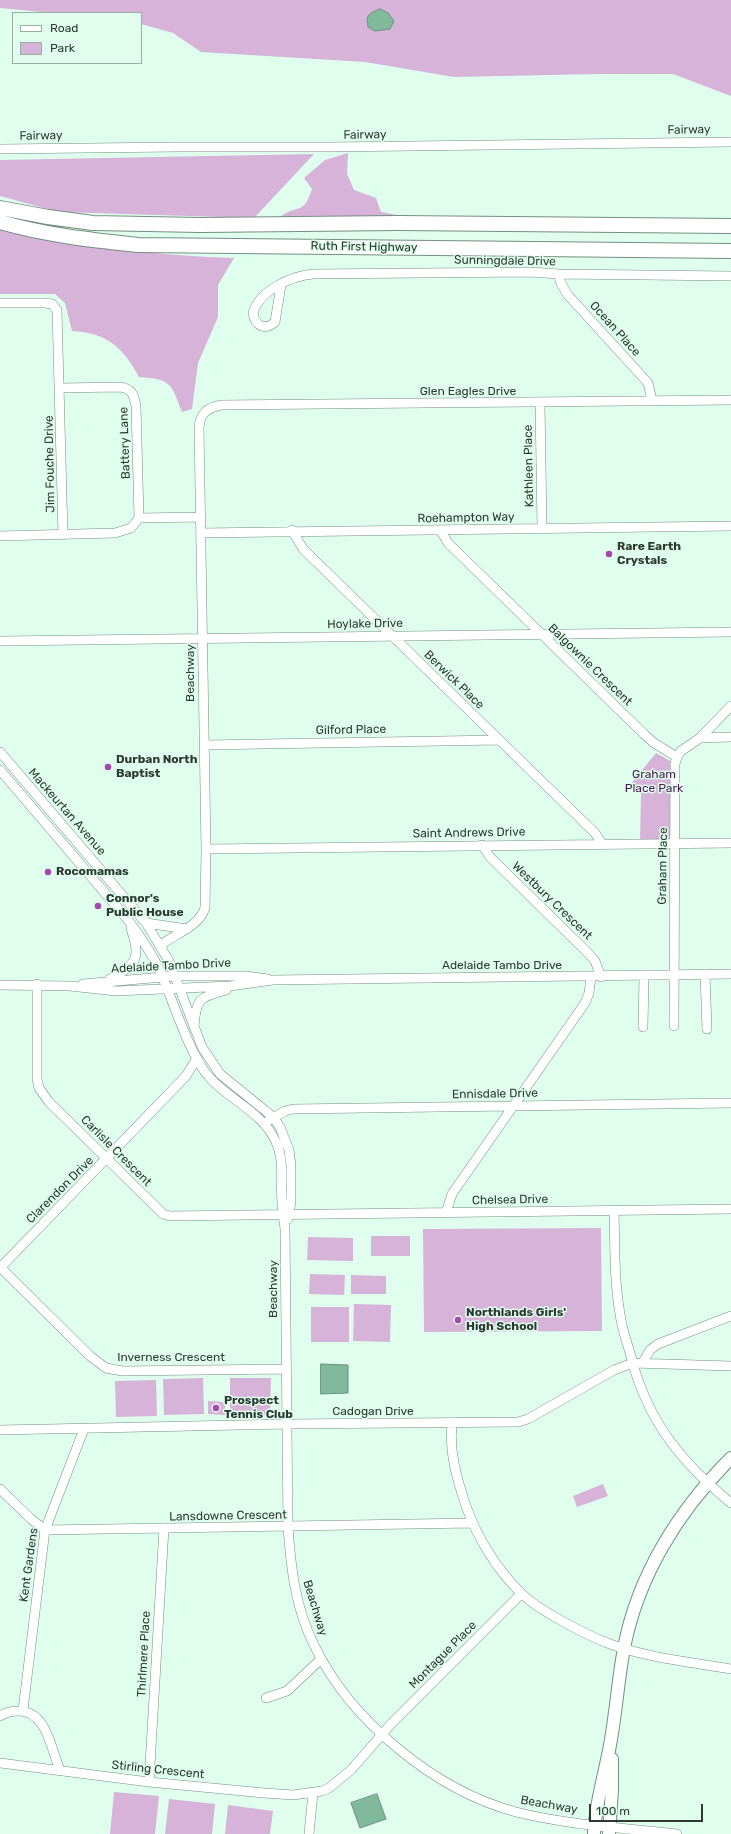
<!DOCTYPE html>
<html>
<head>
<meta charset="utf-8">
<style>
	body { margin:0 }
	#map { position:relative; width:731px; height:1834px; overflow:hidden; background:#dffeed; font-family:Rubik,sans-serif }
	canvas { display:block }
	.legend { position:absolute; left:12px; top:12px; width:130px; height:52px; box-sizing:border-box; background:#dffeed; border:1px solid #98afa2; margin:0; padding:5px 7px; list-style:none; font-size:12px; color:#2d3932 }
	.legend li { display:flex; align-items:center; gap:8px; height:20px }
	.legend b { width:20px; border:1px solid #98afa2 }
	.scale { position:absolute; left:589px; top:1804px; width:114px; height:18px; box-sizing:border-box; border:2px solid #2d3932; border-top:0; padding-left:5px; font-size:12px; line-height:14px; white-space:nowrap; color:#2d3932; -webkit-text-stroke:3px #dffeed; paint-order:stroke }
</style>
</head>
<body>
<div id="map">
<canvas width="731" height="1834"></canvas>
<ul class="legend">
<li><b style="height:5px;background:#fff"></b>Road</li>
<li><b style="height:11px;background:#d7b3da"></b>Park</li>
</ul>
<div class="scale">100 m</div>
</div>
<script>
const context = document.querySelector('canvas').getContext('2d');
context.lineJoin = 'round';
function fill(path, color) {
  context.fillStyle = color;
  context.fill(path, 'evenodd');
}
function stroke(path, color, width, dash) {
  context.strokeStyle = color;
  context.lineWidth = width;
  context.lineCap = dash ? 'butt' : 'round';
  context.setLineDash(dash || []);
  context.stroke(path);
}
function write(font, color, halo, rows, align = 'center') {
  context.font = font + ' Rubik,sans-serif';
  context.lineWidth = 3;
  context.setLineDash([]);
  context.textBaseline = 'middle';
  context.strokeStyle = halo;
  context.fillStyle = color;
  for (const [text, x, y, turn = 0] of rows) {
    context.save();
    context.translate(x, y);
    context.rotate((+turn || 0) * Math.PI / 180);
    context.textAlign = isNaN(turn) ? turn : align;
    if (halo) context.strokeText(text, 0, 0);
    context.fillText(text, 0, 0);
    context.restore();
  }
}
const green = new Path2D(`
	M0 0H731V96L673 74H599L454 77 365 62 201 52 173 33 141 24V13H52L0 8Z
	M348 153 347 174 354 190 376 198 381 212 408 217H280C298 203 303 217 312 189L304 178 325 160Z
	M314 154 254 218 58 212 0 196V160Z
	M0 230C77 247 154 255 234 258L218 285V317L198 363 192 409 182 412C171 383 171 379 139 377 123 347 107 333 72 331L65 303 55 294H0Z
	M656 753 672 762V839L640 840 641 794 630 785Z
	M601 1228 602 1331 424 1332 423 1229Z
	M371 1236H410V1256H371Z
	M308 1237 353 1238V1261L307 1260Z
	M310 1274 345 1275 344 1295 309 1294Z
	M351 1275 386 1276V1294H351Z
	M354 1304 391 1305 390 1342 353 1341Z
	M311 1307H349V1342H311Z
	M203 1378 204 1414 164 1415 163 1379Z
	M230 1378H271L270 1415H230Z
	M156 1380 157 1416 116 1417 115 1381Z
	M208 1401 225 1402V1415L208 1414Z
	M603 1484 608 1496 577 1507 573 1496Z
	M114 1792 159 1796 155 1834H110Z
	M169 1799 215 1804 212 1834H165Z
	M228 1805 273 1811 270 1834H225Z`);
const water = new Path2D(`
	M380 9 388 13 394 21 390 29 375 31 368 27 367 18 371 13Z
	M321 1364 348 1365V1393L321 1394Z
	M377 1794 386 1819 360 1828 351 1803Z`);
const minor = new Path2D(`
	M0 149 177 147H331L731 142
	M559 274 560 281 567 294 648 383 652 400
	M281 285 275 322C265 331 255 326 253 313 259 291 291 276 313 274L531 272 559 274 731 276
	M0 303H45L52 304 57 310 63 535
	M60 388 119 387C132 388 134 395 136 406L139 518
	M540 403 542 528
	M292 530 303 549 595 833 602 844
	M441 531 448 543 644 734 654 743 677 757
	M201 533 731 526
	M0 536 115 533 131 528 139 518 201 517
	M0 641 731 632
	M700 738 731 737
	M204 745 499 740
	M0 752 146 923 169 961 202 1047 220 1074 262 1108 273 1117 280 1127 289 1150 291 1165V1202L288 1219
	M0 770 128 920C140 936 151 952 159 969 174 1002 185 1043 205 1072 225 1099 262 1110 276 1142 285 1161 280 1183 282 1202 282 1212 284 1220 285 1229L288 1527C291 1568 295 1607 314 1645 350 1720 434 1790 516 1812 568 1825 624 1828 677 1834
	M482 845 490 857 589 954 595 961 601 977
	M206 849 731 843
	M146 923 187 929
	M160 946C175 933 198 928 205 908L206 849 199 428C200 413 207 408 221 405L731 400
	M705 974 707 1029
	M110 979C139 963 140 958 131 928
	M37 984V1079L39 1088 49 1102 157 1208 163 1214 170 1216 731 1209
	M83 984 174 976H245L268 979
	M0 985 70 986 116 991 230 986 273 980 731 974
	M194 1026C196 997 201 997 226 990
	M674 1026 675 764 677 757 681 751 700 738 731 706
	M643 1027 644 976
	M269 1120 285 1111 293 1109 731 1103
	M614 1211C615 1245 614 1280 620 1314 622 1331 629 1347 633 1364 650 1424 683 1464 731 1503
	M446 1213 452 1194 585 1003 589 993 591 977
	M0 1267 90 1356 106 1368 122 1371 286 1369
	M0 1268 186 1076 197 1058
	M643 1362 650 1350 658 1344 731 1316
	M452 1424C449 1453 457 1479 466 1506 477 1537 497 1570 521 1593 538 1610 586 1635 610 1644 648 1658 691 1662 731 1669
	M0 1430 287 1424 518 1422 528 1419 614 1370 633 1363 731 1366
	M0 1489 31 1519 45 1530 473 1523
	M266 1698 287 1691 321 1659
	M23 1710 45 1530 84 1429
	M0 1716C5 1713 11 1711 18 1711 47 1710 51 1750 60 1770
	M0 1763 149 1782 264 1793 293 1795 322 1791 329 1788 351 1770 391 1724 521 1594
	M149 1782 164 1528
	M309 1834 313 1793`);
const major = new Path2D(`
	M594 1834C595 1804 605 1774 610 1745 616 1713 618 1680 624 1648 638 1575 679 1510 731 1458
	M609 1834 612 1790V1759`);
const highway = new Path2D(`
	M0 208 48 217 93 223 200 225 398 223 731 226
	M0 222C45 235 91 240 138 245L731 251`);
const markers = [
	[609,554,4,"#a647b0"],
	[108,767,4,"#a647b0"],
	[48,872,4,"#a647b0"],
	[98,906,4,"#a647b0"],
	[458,1320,4,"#a647b0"],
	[216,1408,4,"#a647b0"]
];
const streetNames = [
	["Fairway",689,130,-1],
	["Fairway",365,135,-1],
	["Fairway",41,136,-1],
	["Ruth First Highway",364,247,1],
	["Sunningdale Drive",505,261,1],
	["Ocean Place",615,329,48],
	["Glen Eagles Drive",468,392],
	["Battery Lane",125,443,-92],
	["Jim Fouche Drive",50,464,-91],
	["Kathleen Place",529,466,-91],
	["Roehampton Way",466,518,-1],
	["Hoylake Drive",365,624,-1],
	["Balgownie Crescent",590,665,44],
	["Beachway",191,673,-90],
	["Berwick Place",454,680,44],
	["Gilford Place",351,730,-1],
	["Mackeurtan Avenue",67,812,49],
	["Saint Andrews Drive",469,833,-1],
	["Graham Place",663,866,-89],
	["Westbury Crescent",552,901,44],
	["Adelaide Tambo Drive",171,966,-3],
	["Adelaide Tambo Drive",502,966],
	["Ennisdale Drive",495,1094,-1],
	["Carlisle Crescent",116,1151,45],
	["Clarendon Drive",60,1190,-45],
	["Chelsea Drive",510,1200,-1],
	["Beachway",274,1289,-90],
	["Inverness Crescent",171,1358],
	["Cadogan Drive",373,1412],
	["Lansdowne Crescent",228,1516,-1],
	["Kent Gardens",29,1565,-82],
	["Beachway",315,1608,73],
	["Thirlmere Place",144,1654,-87],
	["Montague Place",443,1655,-45],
	["Stirling Crescent",158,1770,6],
	["Beachway",549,1805,10]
];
const poiNames = [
	["Rare Earth",617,547],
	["Crystals",617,561],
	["Durban North",116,760],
	["Baptist",116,774],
	["Rocomamas",56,872],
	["Connor's",106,899],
	["Public House",106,913],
	["Northlands Girls'",466,1313],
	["High School",466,1327],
	["Prospect",224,1401],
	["Tennis Club",224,1415]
];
const parkNames = [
	["Graham",654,775],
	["Place Park",654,789]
];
fill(green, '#d7b3da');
fill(water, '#81b99d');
stroke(water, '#68937d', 1);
stroke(minor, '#738f80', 10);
stroke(major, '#738f80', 14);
stroke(highway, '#738f80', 16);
stroke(minor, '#fff', 9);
stroke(major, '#fff', 12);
stroke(highway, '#fff', 14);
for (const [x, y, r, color] of markers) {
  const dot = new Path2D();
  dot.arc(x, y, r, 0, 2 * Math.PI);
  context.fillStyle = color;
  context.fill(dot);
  stroke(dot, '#dffeed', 1.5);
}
write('12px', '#2d3932', '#dffeed', streetNames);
write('bold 12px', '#2d3932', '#dffeed', poiNames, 'left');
write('12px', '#4a1c4f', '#dffeed', parkNames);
</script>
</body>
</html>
